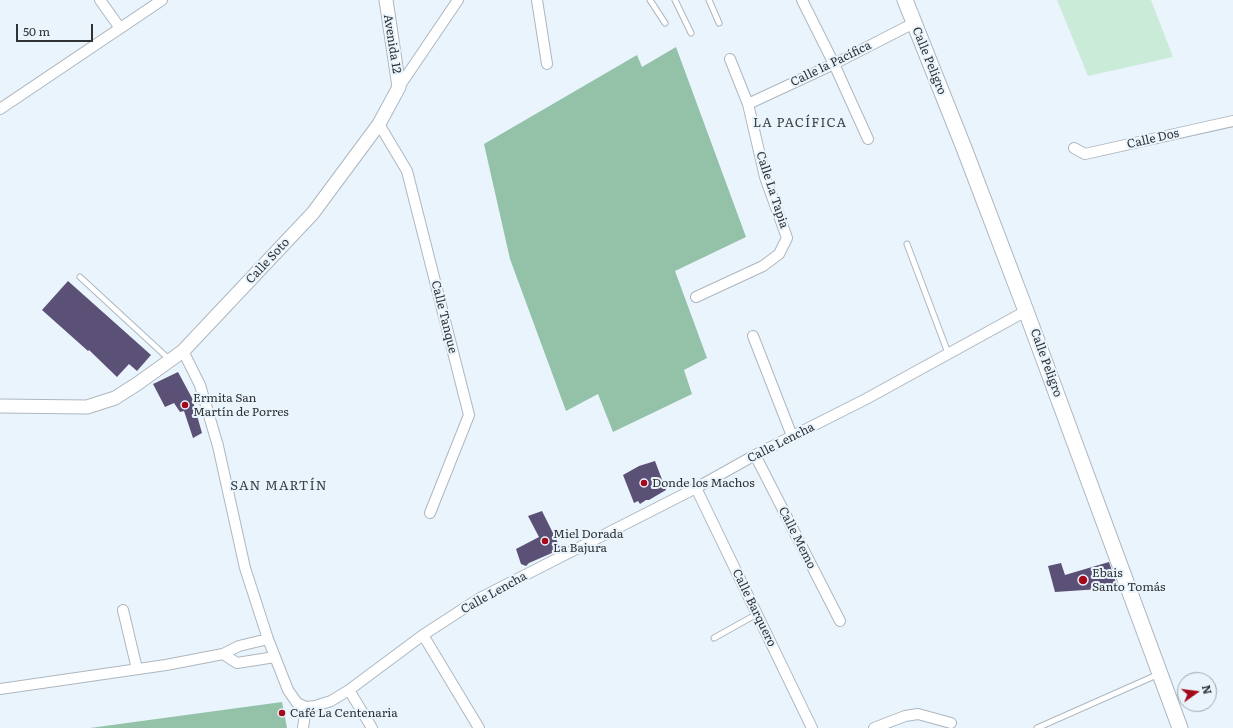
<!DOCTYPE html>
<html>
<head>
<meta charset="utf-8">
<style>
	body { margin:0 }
	#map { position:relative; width:1233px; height:728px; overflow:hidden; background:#eaf4fc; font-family:Literata,serif }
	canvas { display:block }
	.north { position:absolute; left:1177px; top:672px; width:40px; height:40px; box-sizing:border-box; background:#eaf4fc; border:1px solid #9fa7ad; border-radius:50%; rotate:76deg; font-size:11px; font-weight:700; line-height:16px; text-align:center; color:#2f3336 }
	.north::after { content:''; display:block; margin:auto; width:14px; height:18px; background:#a4091a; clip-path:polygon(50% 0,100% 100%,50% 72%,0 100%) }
	.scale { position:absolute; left:16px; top:24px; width:77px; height:18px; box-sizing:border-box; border:2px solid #2f3336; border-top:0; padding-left:5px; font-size:12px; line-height:14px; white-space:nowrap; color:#2f3336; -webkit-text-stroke:3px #eaf4fc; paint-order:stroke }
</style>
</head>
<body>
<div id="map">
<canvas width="1233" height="728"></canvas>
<div class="north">N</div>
<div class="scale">50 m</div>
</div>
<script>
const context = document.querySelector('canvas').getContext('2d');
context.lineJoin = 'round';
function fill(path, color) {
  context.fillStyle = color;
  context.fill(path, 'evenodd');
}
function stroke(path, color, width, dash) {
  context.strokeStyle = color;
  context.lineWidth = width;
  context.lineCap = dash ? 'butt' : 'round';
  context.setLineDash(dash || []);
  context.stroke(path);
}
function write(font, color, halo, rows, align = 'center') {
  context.font = font + ' Literata,serif';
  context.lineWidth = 4;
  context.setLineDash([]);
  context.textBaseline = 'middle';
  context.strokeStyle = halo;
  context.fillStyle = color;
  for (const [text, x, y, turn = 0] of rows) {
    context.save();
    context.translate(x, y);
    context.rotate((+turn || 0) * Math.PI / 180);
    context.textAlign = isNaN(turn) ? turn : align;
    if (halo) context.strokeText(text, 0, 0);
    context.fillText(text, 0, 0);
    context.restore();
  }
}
const green = new Path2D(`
	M1057 0H1151L1173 57 1088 76Z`);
const forest = new Path2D(`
	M676 47 746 237 675 271 707 358 684 370 692 394 613 432 598 394 566 411 510 259 484 144 637 55 642 67Z
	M282 702 287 728H90Z`);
const building = new Path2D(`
	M68 281 151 355 137 371 129 364 117 377 89 350 88 351 42 310Z
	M178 372 192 398 202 433 193 438 184 411 180 412 174 403 165 407 153 384Z
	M655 461 666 490 649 500H646L640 504 638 501 634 503 623 475 639 466Z
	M542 511 561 549 529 563 526 566 521 564 516 549 539 537 528 516Z
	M1109 562 1117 586 1100 589 1055 592 1048 566 1061 563 1065 575Z`);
const service = new Path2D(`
	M650 0 665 23
	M675 0 691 33
	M709 0 719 23
	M907 244 948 353
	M80 277 170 360
	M714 638 757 614
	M1037 728 1159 674`);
const minor = new Path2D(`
	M100 0 120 28
	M537 0 547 64
	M802 0 834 64 868 139
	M399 87 458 0
	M748 104 834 64 914 23
	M0 109 162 0
	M379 124 407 171 469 415 430 513
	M1074 148 1085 154 1233 121
	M696 297 763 266 779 254 787 238 765 177 748 104 730 59
	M753 336 792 436
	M183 351 200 385 218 446 245 568 268 639 288 690 297 703 306 707 315 706 331 701 349 690 423 635 480 598 696 488 755 455 866 399 1026 311
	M755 455 840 621
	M696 488 812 728
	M123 610 137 669
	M423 635 479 728
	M223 654 237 663 275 657
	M0 689 166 665 223 654 239 646 268 639
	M349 690 372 728
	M303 728 306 707
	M874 728 905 716 918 714 951 723`);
const tertiary = new Path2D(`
	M0 406 87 407 115 398 137 384 183 351 313 213 379 124 399 87 386 0`);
const secondary = new Path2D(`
	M905 0 964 148 1026 311 1180 728`);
const markers = [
	[185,405,4,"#a4091a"],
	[644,483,4,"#a4091a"],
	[545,541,4,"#a4091a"],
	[1083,580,5,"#a4091a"],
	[282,713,4,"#a4091a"]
];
const streetNames = [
	["Avenida 12",392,44,81],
	["Calle Peligro",929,61,68],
	["Calle la Pacífica",831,64,-26],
	["Calle Dos",1153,139,-13],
	["Calle La Tapia",772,190,72],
	["Calle Soto",268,261,-47],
	["Calle Tanque",444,317,76],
	["Calle Peligro",1046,363,70],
	["Calle Lencha",781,443,-27],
	["Calle Memo",797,538,63],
	["Calle Lencha",494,593,-29],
	["Calle Barquero",754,608,64]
];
const poiNames = [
	["Ermita San",193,398],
	["Martín de Porres",193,412],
	["Donde los Machos",652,483],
	["Miel Dorada",553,534],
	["La Bajura",553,548],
	["Ebais",1092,573],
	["Santo Tomás",1092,587],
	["Café La Centenaria",290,713]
];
const neighbourhoodNames = [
	["LA PACÍFICA",800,123],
	["SAN MARTÍN",279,486]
];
fill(green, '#cbebd9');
fill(forest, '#94c2a9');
fill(building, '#5b5176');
stroke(service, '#aeb7bf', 7);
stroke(minor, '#aeb7bf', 12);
stroke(tertiary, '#aeb7bf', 15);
stroke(secondary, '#aeb7bf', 17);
stroke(service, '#fff', 5);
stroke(minor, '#fff', 10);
stroke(tertiary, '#fff', 13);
stroke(secondary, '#fff', 15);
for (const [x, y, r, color] of markers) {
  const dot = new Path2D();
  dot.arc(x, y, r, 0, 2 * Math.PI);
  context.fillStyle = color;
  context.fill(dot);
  stroke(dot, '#eaf4fc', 1.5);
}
write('12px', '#2f3336', '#eaf4fc', streetNames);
write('12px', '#2f3336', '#eaf4fc', poiNames, 'left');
context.letterSpacing = '1px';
write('13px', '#3b4349', '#eaf4fc', neighbourhoodNames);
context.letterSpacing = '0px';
</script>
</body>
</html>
